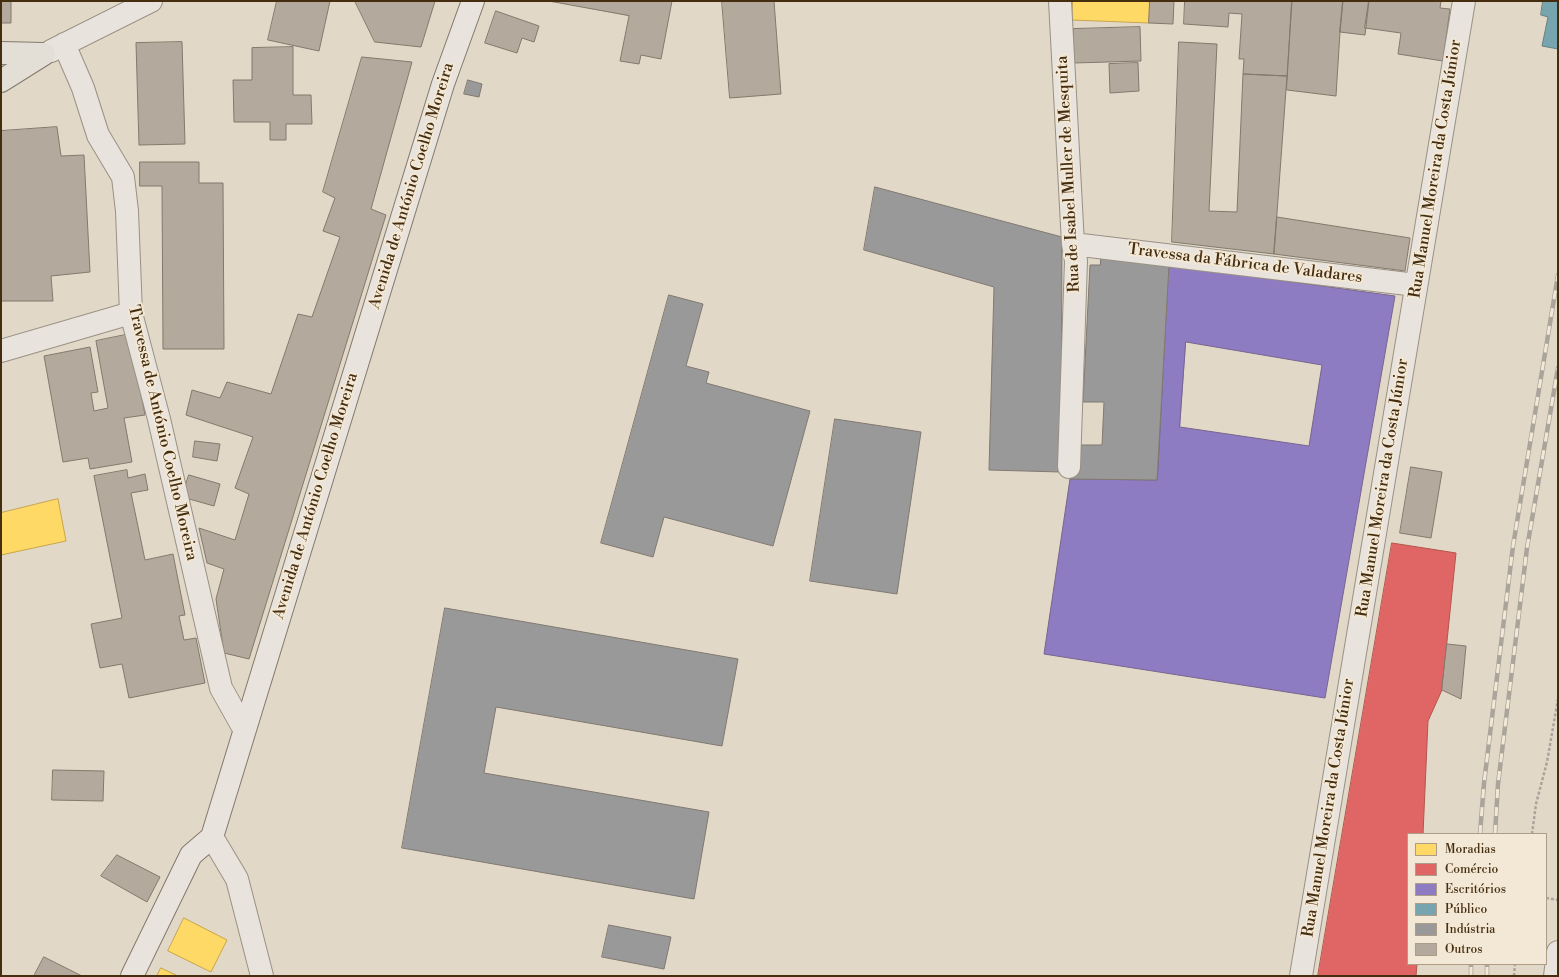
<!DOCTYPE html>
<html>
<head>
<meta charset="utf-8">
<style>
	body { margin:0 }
	#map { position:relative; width:1559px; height:977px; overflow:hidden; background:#e2d8c8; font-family:"Libre Bodoni",serif }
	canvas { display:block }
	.frame { position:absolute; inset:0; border:2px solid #452d10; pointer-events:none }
	.legend { position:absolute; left:1407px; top:833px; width:140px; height:132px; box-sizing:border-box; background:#f3e8d5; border:1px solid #ad9d86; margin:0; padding:5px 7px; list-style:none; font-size:12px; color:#452d10 }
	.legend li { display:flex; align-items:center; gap:8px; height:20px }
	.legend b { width:20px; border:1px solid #ad9d86 }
</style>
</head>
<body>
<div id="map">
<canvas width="1559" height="977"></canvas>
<div class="frame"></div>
<ul class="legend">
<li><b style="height:11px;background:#ffd966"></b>Moradias</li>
<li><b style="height:11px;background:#e06666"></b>Comércio</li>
<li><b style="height:11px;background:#8e7cc3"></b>Escritórios</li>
<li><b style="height:11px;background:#76a5af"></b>Público</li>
<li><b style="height:11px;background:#999"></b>Indústria</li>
<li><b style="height:11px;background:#b3aa9d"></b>Outros</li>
</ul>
</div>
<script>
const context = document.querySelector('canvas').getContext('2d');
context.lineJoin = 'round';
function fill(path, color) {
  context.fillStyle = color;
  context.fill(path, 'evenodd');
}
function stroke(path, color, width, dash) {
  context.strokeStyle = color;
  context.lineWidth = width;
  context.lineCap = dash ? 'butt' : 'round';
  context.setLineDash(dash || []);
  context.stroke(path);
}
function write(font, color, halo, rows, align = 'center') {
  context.font = font + ' "Libre Bodoni",serif';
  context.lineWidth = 4;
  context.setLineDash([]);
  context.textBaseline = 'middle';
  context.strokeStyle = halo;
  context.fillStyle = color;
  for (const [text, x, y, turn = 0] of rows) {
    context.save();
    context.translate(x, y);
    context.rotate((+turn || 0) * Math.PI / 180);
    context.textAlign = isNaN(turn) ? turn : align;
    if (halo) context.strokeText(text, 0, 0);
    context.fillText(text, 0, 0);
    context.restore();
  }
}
const homes = new Path2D(`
	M1073 1H1150L1149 23 1072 20Z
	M58 499 66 541 1 555V513Z
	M184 918 227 940 211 972 168 951Z
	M161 968 178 976H157Z`);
const shops = new Path2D(`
	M1392 543 1456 553 1442 690 1428 721 1423 834H1408V964H1417L1416 976H1318Z`);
const offices = new Path2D(`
	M1169 265 1395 296 1325 698 1044 654 1070 479 1157 480ZM1186 342 1322 365 1309 446 1180 427Z`);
const public = new Path2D(`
	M1543 1H1558V49L1542 46 1548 17 1541 15Z`);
const industry = new Path2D(`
	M468 80 482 84 479 97 464 94Z
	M875 187 1062 237 1061 472 989 470 994 287 864 250Z
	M1101 256 1169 265 1157 480 1070 479 1072 470H1080L1081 445H1102L1104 402H1083L1090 265H1100Z
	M669 295 703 304 686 366 709 372 706 383 810 411 773 546 664 517 653 557 601 543Z
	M835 419 921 432 897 594 810 581Z
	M445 608 738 659 722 746 496 707 484 773 709 812 694 899 402 848Z
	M609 925 671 937 664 969 602 957Z`);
const building = new Path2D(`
	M1 1H11V23H1Z
	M277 1H330L319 51 268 40Z
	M355 1H435L421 47 375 42Z
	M549 1H672L661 59 641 55 639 64 620 61 629 16Z
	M722 1H774L781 94 730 98Z
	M1150 1H1174L1173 24 1149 23Z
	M1185 1H1292L1287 76 1243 74 1244 59H1239L1242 14 1229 13 1228 27 1184 24Z
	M1292 1H1343L1340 32 1336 96 1287 90Z
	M1343 1H1369L1365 35 1340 32Z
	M1369 1H1441L1440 8 1450 9 1443 61 1398 54 1401 33 1365 28Z
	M496 11 539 26 534 42 522 38 517 53 485 43Z
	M1140 27 1141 61 1074 63 1073 29Z
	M182 42 185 144 139 145 136 43Z
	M1179 42 1217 44 1209 211 1237 212 1243 74 1287 76 1274 254 1172 242Z
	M293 47V95H311L312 124H286V140H270V122H234L233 80H252V48Z
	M362 57 412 62 371 209 386 215 249 659 224 653 216 599 224 569 207 563 199 528 235 540 249 494 235 488 253 437 186 415 192 390 220 398 227 382 271 394 298 314 312 317 340 237 323 231 335 198 323 192Z
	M1138 63 1139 91 1110 93 1109 64Z
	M57 127 61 156 84 155 90 272 51 276 53 301H1V131Z
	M140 162H199V183H223L224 349H163L162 186H140Z
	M1277 217 1410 238 1405 271 1274 254Z
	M130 334 145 415 124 418 132 462 90 469 88 458 63 462 44 356 90 347 98 392 91 393 94 411 108 408 96 341Z
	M195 441 220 444 217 461 193 457Z
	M1411 467 1442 472 1431 538 1400 533Z
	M127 470 128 478 145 474 148 490 131 493 145 560 173 554 185 615 179 616 184 640 196 638 205 683 129 698 122 664 100 668 91 624 122 618 94 476Z
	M189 475 220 484 214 506 182 497Z
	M1447 644 1466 646 1461 699 1442 690Z
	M53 770 104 771 103 801 52 800Z
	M117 855 160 877 147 902 101 876Z
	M44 957 82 976H34Z`);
const path = new Path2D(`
	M1532 834 1536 804 1547 762 1558 699
	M1546 898 1558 900
	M1514 976 1515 964`);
const street = new Path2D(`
	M1060 1 1073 244 1076 261 1069 467
	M64 44 83 88 98 135 123 177 127 211 131 313 159 419 221 688 244 729
	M51 51 151 1
	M1073 244 1416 285
	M1 351 131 313
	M212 837 237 879 262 976
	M1301 976 1464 1
	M1555 976 1558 952`);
const secondary = new Path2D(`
	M132 976 191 855 212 837 443 84 473 1`);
const highway = new Path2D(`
	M1 53 44 54
	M1 81 44 54`);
const rail = new Path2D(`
	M1480 834 1484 783 1513 546 1558 275
	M1495 834 1498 784 1527 548 1558 368
	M1471 976V964
	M1487 976V964`);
const streetNames = [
	["Rua Manuel Moreira da Costa Júnior",1436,169,-81],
	["Rua de Isabel Muller de Mesquita",1069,174,-93],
	["Avenida de António Coelho Moreira",412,186,-73],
	["Travessa da Fábrica de Valadares",1245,264,7],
	["Travessa de António Coelho Moreira",162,433,77],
	["Rua Manuel Moreira da Costa Júnior",1383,488,-81],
	["Avenida de António Coelho Moreira",316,496,-73],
	["Rua Manuel Moreira da Costa Júnior",1329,808,-81]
];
fill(homes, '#ffd966');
stroke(homes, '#c7a54c', 1);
fill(shops, '#e06666');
stroke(shops, '#b2554c', 1);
fill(offices, '#8e7cc3');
stroke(offices, '#78648d', 1);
fill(public, '#76a5af');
stroke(public, '#67817f', 1);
fill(industry, '#999');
stroke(industry, '#807970', 1);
fill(building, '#b3aa9d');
stroke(building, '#82796c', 1);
stroke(street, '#999184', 24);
stroke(secondary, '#82796c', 24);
stroke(highway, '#82796c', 24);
stroke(path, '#aaa49b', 2.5, [3, 2]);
stroke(street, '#e8e3dc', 22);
stroke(secondary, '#e8e3dc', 22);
stroke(highway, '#e4dfd6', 22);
stroke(rail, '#aaa49b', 4.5);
stroke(rail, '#f3e8d5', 3, [9]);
write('16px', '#452d10', '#f3e8d5', streetNames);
</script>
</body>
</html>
